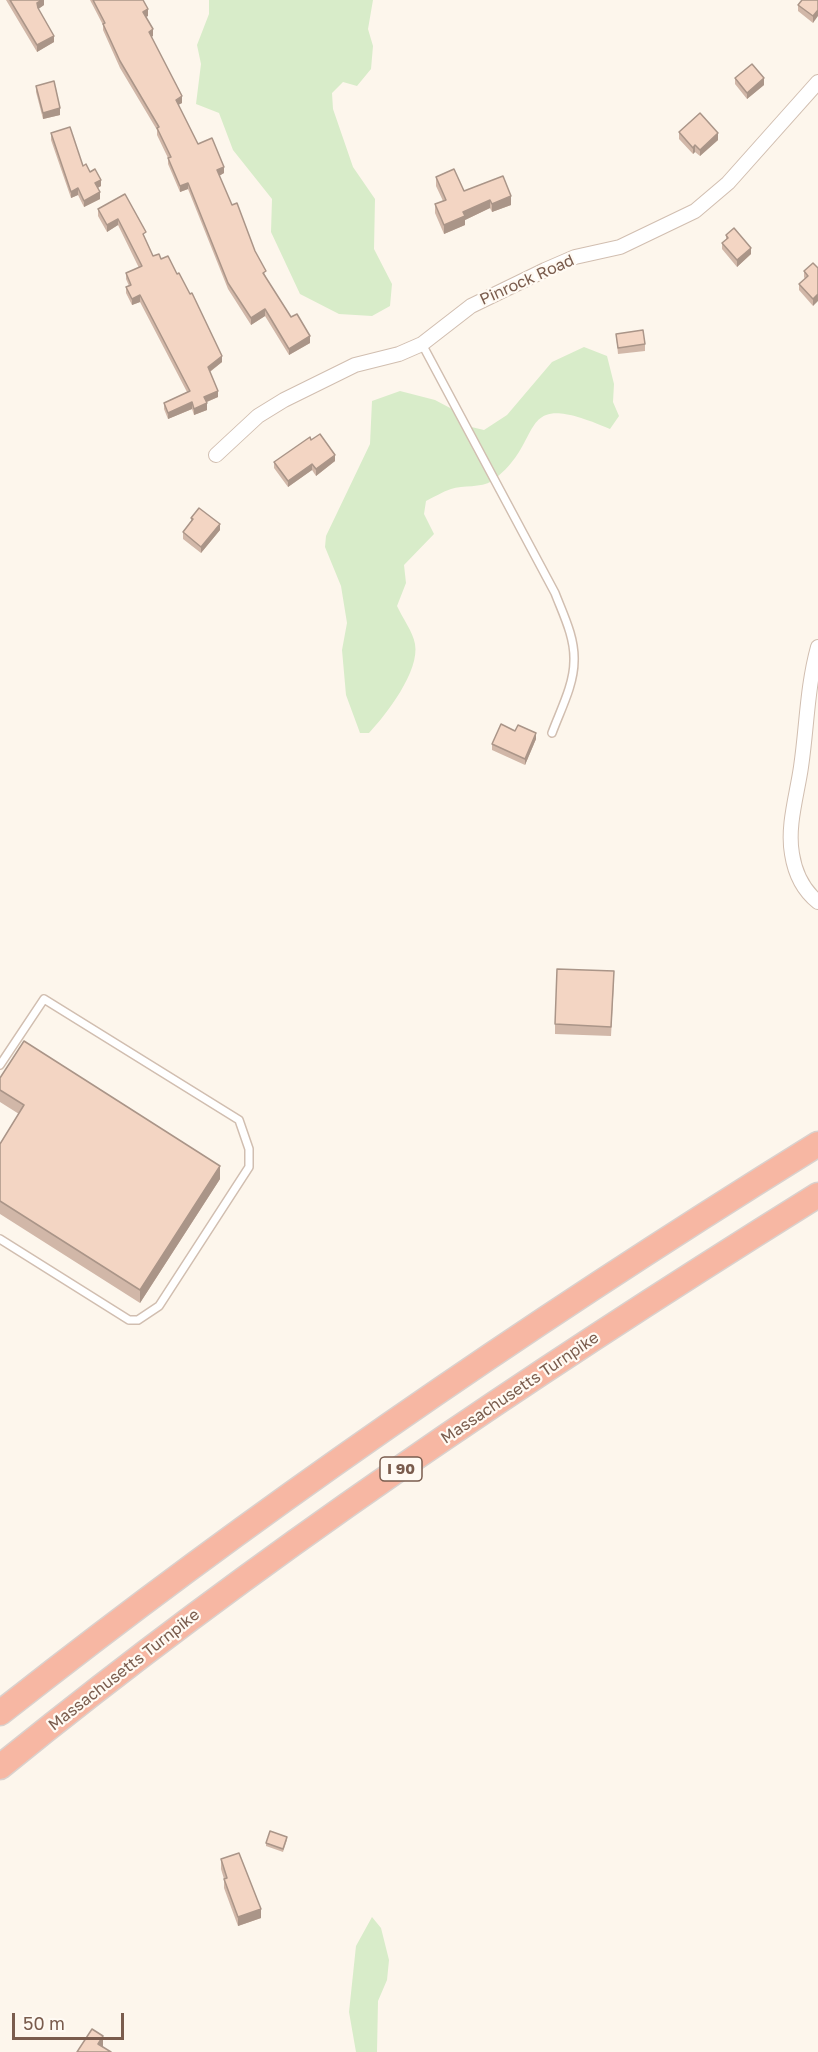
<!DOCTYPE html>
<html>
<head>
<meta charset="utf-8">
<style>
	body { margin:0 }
	#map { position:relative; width:818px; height:2052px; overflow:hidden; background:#fdf6ec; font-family:"Golos Text",sans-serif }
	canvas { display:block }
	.scale { position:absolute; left:12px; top:2013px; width:112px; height:27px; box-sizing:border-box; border:3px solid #7a5c4d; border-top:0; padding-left:8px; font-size:18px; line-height:21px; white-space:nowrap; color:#7a5c4d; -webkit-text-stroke:4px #fffaf3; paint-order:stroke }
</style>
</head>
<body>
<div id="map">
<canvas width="818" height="2052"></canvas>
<div class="scale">50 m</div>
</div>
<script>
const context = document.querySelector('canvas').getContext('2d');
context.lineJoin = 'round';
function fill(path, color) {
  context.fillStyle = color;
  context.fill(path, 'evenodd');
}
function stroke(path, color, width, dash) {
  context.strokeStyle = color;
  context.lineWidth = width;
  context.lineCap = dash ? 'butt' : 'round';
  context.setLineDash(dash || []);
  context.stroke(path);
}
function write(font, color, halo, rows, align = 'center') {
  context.font = font + ' "Golos Text",sans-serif';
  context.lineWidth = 4.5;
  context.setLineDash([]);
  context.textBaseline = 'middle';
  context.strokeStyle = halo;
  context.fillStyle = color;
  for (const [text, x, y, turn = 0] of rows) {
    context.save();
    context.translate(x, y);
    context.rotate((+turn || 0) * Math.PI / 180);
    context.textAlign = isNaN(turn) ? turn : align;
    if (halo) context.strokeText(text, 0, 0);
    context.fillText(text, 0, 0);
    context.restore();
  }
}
const green = new Path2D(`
	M209 0H373L368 29 373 46 371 69 357 86 343 82 332 93 333 109 353 167 375 199 374 249 392 284 390 306 372 316 339 314 300 294 271 232 272 199 233 150 219 113 196 104 201 64 197 45 209 14Z
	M584 347 607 356 614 384 613 402 619 416 610 429C511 386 549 440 492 481 481 488 463 485 451 489 442 492 434 497 426 501L424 514 434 534 404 565 406 583 397 606C402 617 413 632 415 644 420 671 386 715 369 733H360L346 695 342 650 347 623 341 586 325 547 326 536 370 444 372 401 400 391 435 400 452 409 463 425 484 430 507 415 552 362Z
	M372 1917 381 1928 389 1960 387 1980 378 2001 377 2052H356L349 2012 356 1946Z`);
const lane = new Path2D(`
	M422 344 555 593C563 614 575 637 574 661 574 685 560 711 552 733
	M0 1065 44 999 239 1120 249 1149V1167L159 1306 138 1320H129L0 1239`);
const street = new Path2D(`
	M216 455 258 416 284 400 355 365 399 354 422 344 471 306 545 270 575 257 620 247 695 211 728 183 818 82
	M818 647C807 687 807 726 801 767 797 795 787 826 792 854 795 873 803 890 818 902`);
const highway = new Path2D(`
	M0 1713C261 1507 536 1319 818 1144
	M0 1767C258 1557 536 1371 818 1195`);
const wall = new Path2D(`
	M6 0H44V5L38 9 54 42 37 52Z
	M90 0H143L148 16 146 17 153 36 151 37 182 103 178 105 198 144 224 173 219 176 232 205 255 251 266 277 265 278 291 317 310 343 289 355 265 316 251 325 228 289 188 189 180 192 168 164V158L157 135V130L120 68 103 30V25Z
	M818 0 813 23 798 11V5Z
	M735 78 764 85 747 99 735 84Z
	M36 86 60 115 43 119 36 92Z
	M679 132 718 140 700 156 695 152 693 154 679 139Z
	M51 133 83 166 90 172 101 186 98 188 100 199 84 207 78 195 71 198 51 140Z
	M436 177 464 191 511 205 492 212 490 208 465 220V225L444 234 435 213V204L443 201 436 186Z
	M125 194 153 256 161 259 177 274 222 362 210 372 218 397 207 402V410L194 415 192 409 168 419 164 409V403L187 392 140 302 132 305 126 293V287L129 286 126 279V273L139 268 118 225 107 232 98 216V209Z
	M726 235 751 254 737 267 722 249V243L726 240Z
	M818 268 813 306 799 290V284L805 279 804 277V271Z
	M616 334 645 344V351L618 354Z
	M311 440 335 461 316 476 312 470 288 487 274 468V462Z
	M191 518 220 530 201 553 183 539V532L191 521Z
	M515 731 536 739 525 765 492 750V744Z
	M614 981 611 1036 555 1034V1024Z
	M0 1078 220 1179 140 1303 0 1214V1144L19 1114 0 1102Z
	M287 1840 283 1852 266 1846V1843Z
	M221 1859 261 1918 238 1926 224 1888V1879L221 1869Z`);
const shadedWall = new Path2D(`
	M42 0H44V5L37 10V3Z
	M148 9V16L143 18V12Z
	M818 10V16L813 23V16Z
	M153 29V36L149 38V32Z
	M54 36V42L37 52V45Z
	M764 78V85L747 99V93Z
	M182 96V103L176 106V100Z
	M60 108V115L43 119V113Z
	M718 133V140L700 156V150Z
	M695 145V152L693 154V148Z
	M224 167V173L217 177V170Z
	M101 180V186L95 189V183Z
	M188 183V189L180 192V186Z
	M78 188V195L71 198V192Z
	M100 192V199L84 207V201Z
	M511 196V205L492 212V204Z
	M490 200V208L465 220V225L444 234V225L463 212Z
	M118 219V225L107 232V225Z
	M751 248V254L737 267V260Z
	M818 294V301L813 306V299Z
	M140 295V302L132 305V299Z
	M265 309V316L251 325V318Z
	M310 336V343L289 355V349Z
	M222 356V362L208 373V367Z
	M218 391V397L204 403V397Z
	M192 402V409L168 419V413Z
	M207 403V410L194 415V409Z
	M335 455V461L316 476V469Z
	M312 464V470L288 487V481Z
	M220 524V530L201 553V547Z
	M536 733V739L525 765V759Z
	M220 1166V1179L140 1303V1290Z
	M261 1909V1918L238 1926V1917Z
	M103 2036V2046L99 2052 98 2044Z`);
const building = new Path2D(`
	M10 0H42L37 3 38 8 54 36 37 45Z
	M93 0H143L148 9 143 12 153 29 149 32 182 96 176 100 198 144 212 138 224 167 217 170 232 205 237 203 255 251 266 271 263 273 291 317 297 314 310 336 289 349 265 309 251 318 228 283 188 183 180 186 168 158 171 157 157 128 159 127 120 61 103 24 105 23Z
	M802 0H818V10L813 16 798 5Z
	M752 64 764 78 747 93 735 78Z
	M54 81 60 108 43 113 36 86Z
	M700 113 718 133 700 150 695 145 693 148 679 132Z
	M70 127 83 166 86 164 90 172 95 169 101 180 95 183 100 192 84 201 78 188 71 192 51 133Z
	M454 169 464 191 503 176 511 196 492 204 490 200 463 212 465 216 444 225 435 204 446 200 436 177Z
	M125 194 146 232 143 234 153 256 159 254 161 259 168 256 177 274 179 273 190 294 192 293 222 356 208 367 218 391 204 397 207 403 194 409 192 402 168 413 164 403 190 391 140 295 132 299 126 287 131 285 126 273 142 266 118 219 107 225 98 209Z
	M734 228 751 248 737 260 722 243 728 238 726 235Z
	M813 263 818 268V294L813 299 799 284 808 276 804 271Z
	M643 330 645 344 618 348 616 334Z
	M320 434 335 455 316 469 312 464 288 481 274 462 310 437 311 440Z
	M199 508 220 524 201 547 183 532 193 519 191 518Z
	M501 724 515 731 518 725 536 733 525 759 492 744Z
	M557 969 614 971 611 1027 555 1024Z
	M24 1041 220 1166 140 1290 0 1201V1144L24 1105 0 1090V1078Z
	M270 1831 287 1837 283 1849 266 1843Z
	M239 1853 261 1909 238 1917 224 1879 227 1878 221 1859Z
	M92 2029 103 2036 98 2044 111 2052H77Z`);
const shields = [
	[401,1469,42]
];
const shieldNames = [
	["I 90",401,1469]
];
const streetNames = [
	["Pinrock Road",527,280,-24],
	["Massachusetts Turnpike",520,1388,-34],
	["Massachusetts Turnpike",124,1670,-38]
];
fill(green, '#d8ecc9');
stroke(lane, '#d1beb0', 10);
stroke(street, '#d1beb0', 16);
stroke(highway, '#dad1cd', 27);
stroke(lane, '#fff', 7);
stroke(street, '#fff', 14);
stroke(highway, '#f7b7a3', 24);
fill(wall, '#d1b7a8');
fill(shadedWall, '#aa9588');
fill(building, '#f3d5c3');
stroke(building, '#aa9588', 1.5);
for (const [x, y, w] of shields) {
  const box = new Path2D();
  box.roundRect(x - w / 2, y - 12, w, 24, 4.5);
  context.fillStyle = '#fffaf3';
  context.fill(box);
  stroke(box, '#7a5c4d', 1.5);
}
write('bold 15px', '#7a5c4d', null, shieldNames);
write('16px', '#7a5c4d', '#fffaf3', streetNames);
</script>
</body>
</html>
